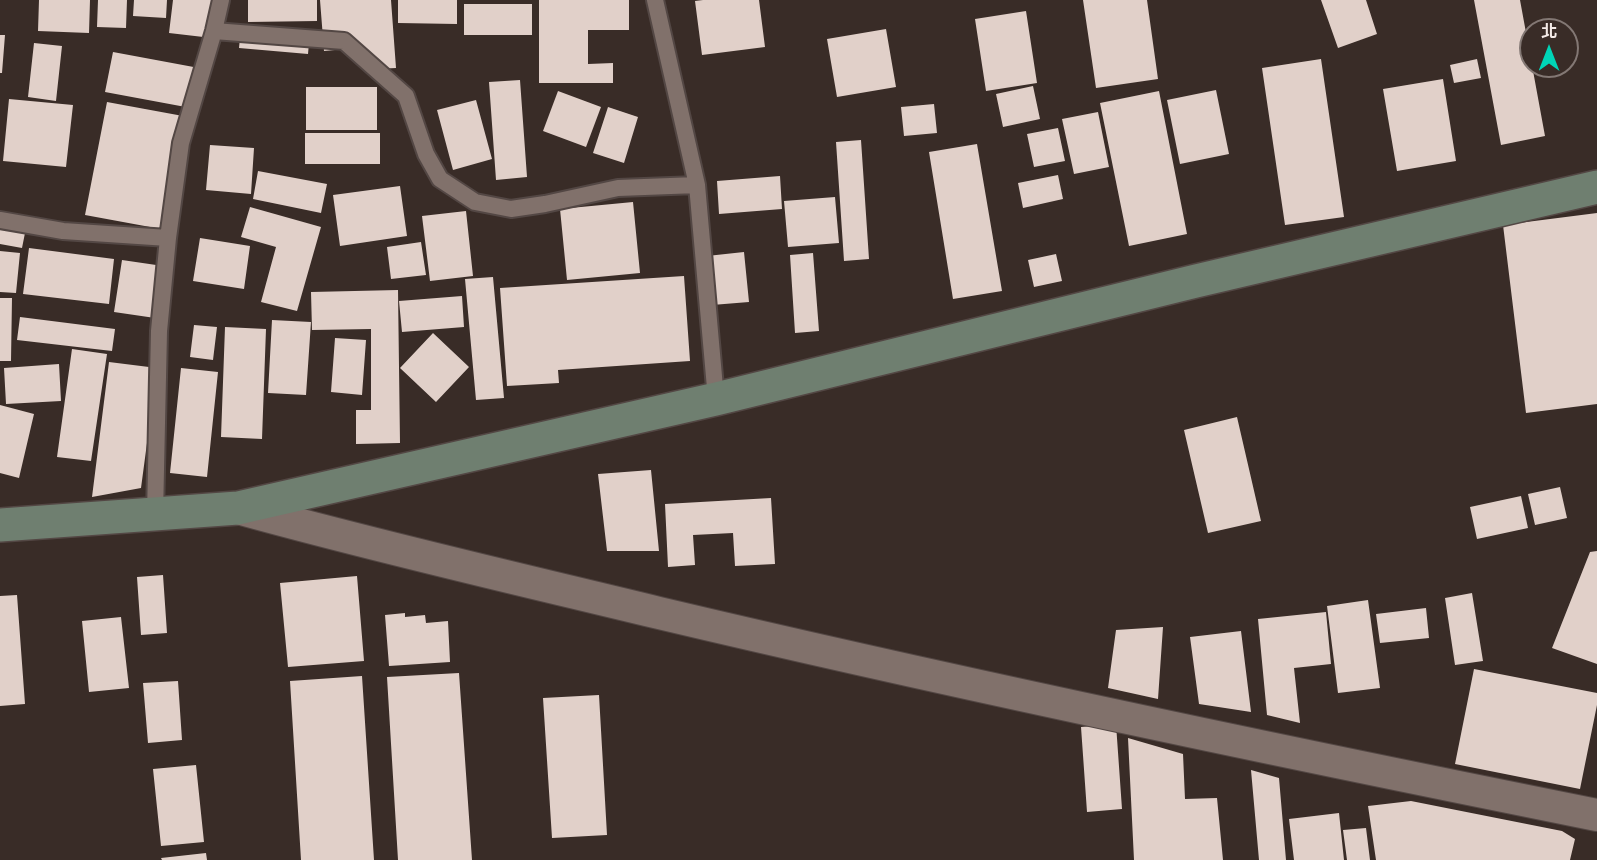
<!DOCTYPE html>
<html>
<head>
<meta charset="utf-8">
<style>
	body { margin:0 }
	#map { position:relative; width:1597px; height:860px; overflow:hidden; background:#392c27; font-family:"Source Sans 3","Noto Sans TC",sans-serif }
	canvas { display:block }
	.north { position:absolute; left:1519px; top:18px; width:60px; height:60px; box-sizing:border-box; background:#392c27; border:2px solid #837874; border-radius:50%; rotate:0deg; font-size:16px; font-weight:700; line-height:24px; text-align:center; color:#f3eae7 }
	.north::after { content:''; display:block; margin:auto; width:21px; height:27px; background:#00d5b7; clip-path:polygon(50% 0,100% 100%,50% 72%,0 100%) }
</style>
</head>
<body>
<div id="map">
<canvas width="1597" height="860"></canvas>
<div class="north">北</div>
</div>
<script>
const context = document.querySelector('canvas').getContext('2d');
context.lineJoin = 'round';
function fill(path, color) {
  context.fillStyle = color;
  context.fill(path, 'evenodd');
}
function stroke(path, color, width, dash) {
  context.strokeStyle = color;
  context.lineWidth = width;
  context.lineCap = dash ? 'butt' : 'round';
  context.setLineDash(dash || []);
  context.stroke(path);
}
const building = new Path2D(`
	M39 0H90L89 33 38 31Z
	M98 0H127L126 28 97 27Z
	M134 0H167L166 18 133 16Z
	M173 0H217L212 38 169 33Z
	M248 0H317V21L248 22Z
	M320 0H391L396 68 376 69 357 48 324 51Z
	M398 0H457V24L398 23Z
	M539 0H629V30H588V64L613 63V83H539Z
	M703 0H759L765 47 702 55 695 1Z
	M1083 0H1147L1158 79 1096 88Z
	M1321 0H1366L1377 34 1338 48Z
	M1474 0H1520L1545 136 1501 145Z
	M464 4H532V35H464Z
	M1026 11 1037 83 986 91 975 19Z
	M241 27 310 32 308 54 239 48Z
	M886 29 896 87 837 97 827 39Z
	M0 35H5L2 73H0Z
	M34 43 62 46 56 101 28 97Z
	M113 52 199 68 191 108 105 92Z
	M1321 59 1344 217 1285 225 1262 68Z
	M1477 59 1481 78 1454 83 1450 65Z
	M1443 79 1456 161 1397 171 1383 89Z
	M520 80 527 177 496 180 489 82Z
	M1033 86 1040 119 1003 127 996 94Z
	M306 87H377V130H306Z
	M1216 90 1229 154 1180 164 1167 100Z
	M558 91 601 107 586 147 543 131Z
	M1159 91 1187 234 1129 246 1100 103Z
	M9 99 73 105 66 167 3 161Z
	M476 100 492 159 453 170 437 110Z
	M107 102 183 116 161 229 85 215Z
	M934 104 937 133 904 136 901 107Z
	M608 107 638 117 624 163 593 153Z
	M1098 112 1109 167 1074 174 1062 119Z
	M1058 128 1065 161 1034 167 1027 134Z
	M305 133H380V164H305Z
	M861 140 869 259 844 261 836 142Z
	M977 144 1002 291 953 299 929 152Z
	M210 145 254 148 251 194 206 190Z
	M258 171 327 184 321 213 253 199Z
	M1058 175 1063 199 1023 208 1018 183Z
	M780 176 782 209 719 214 717 181Z
	M400 186 407 236 340 246 333 195Z
	M835 197 839 243 788 247 784 201Z
	M633 202 640 273 567 280 560 209Z
	M250 207 321 227 297 311 261 302 276 247 241 237Z
	M466 211 473 276 430 281 422 216Z
	M1597 213V404L1526 413 1503 225Z
	M0 223 26 228 22 248 0 244Z
	M200 238 250 246 244 289 193 281Z
	M421 242 426 275 391 279 387 247Z
	M29 248 114 259 109 304 23 294Z
	M0 251 20 253 16 293 0 292Z
	M744 252 749 302 712 305 707 256Z
	M813 253 819 331 795 333 790 255Z
	M1056 254 1062 281 1034 287 1028 260Z
	M122 260 163 266 155 318 114 312Z
	M684 276 690 361 558 370 559 383 507 386 500 288Z
	M493 277 504 398 476 400 465 279Z
	M398 290 400 443 356 444V410H371V329L312 330 311 292Z
	M462 296 464 327 402 332 399 301Z
	M0 298H12L11 361H0Z
	M20 317 115 329 112 351 17 340Z
	M272 320 311 322 306 395 268 393Z
	M194 325 217 327 213 360 190 357Z
	M225 327 266 329 262 439 221 437Z
	M433 333 469 367 436 402 400 368Z
	M335 338 366 340 362 395 331 392Z
	M72 349 107 354 91 461 57 457Z
	M109 362 157 368 141 488 92 497Z
	M59 364 61 401 6 404 4 368Z
	M181 368 218 372 207 477 170 473Z
	M0 405 34 414 19 478 0 473Z
	M1237 417 1261 521 1208 533 1184 430Z
	M651 470 659 551H607L598 474Z
	M1560 487 1567 518 1535 525 1528 494Z
	M1521 496 1528 528 1477 539 1470 507Z
	M771 498 775 564 735 566 733 533 693 535 695 565 668 567 665 504Z
	M1597 551V664L1552 648 1590 552Z
	M163 575 167 633 141 635 137 577Z
	M357 576 364 661 288 667 280 583Z
	M1472 593 1483 661 1455 665 1445 598Z
	M17 595 25 704 0 706V596Z
	M1368 600 1380 688 1338 693 1327 606Z
	M1426 608 1429 638 1380 643 1376 614Z
	M1326 612 1331 664 1294 668 1300 723 1267 715 1258 619Z
	M405 613V617L425 615 426 623 448 621 450 662 389 666 385 615Z
	M121 617 129 688 89 692 82 621Z
	M1163 627 1158 699 1108 688 1116 630Z
	M1241 631 1251 712 1199 704 1190 637Z
	M1474 669 1597 693V705L1580 789 1455 764Z
	M459 673 472 860H398L387 677Z
	M362 676 374 860H301L290 681Z
	M178 681 182 740 148 743 143 683Z
	M599 695 607 835 552 838 543 698Z
	M1116 724 1122 809 1087 812 1081 727Z
	M1128 738 1183 754 1185 799 1217 798 1223 860H1134Z
	M196 765 204 842 161 846 153 769Z
	M1251 770 1279 778 1286 860H1259Z
	M1411 801 1562 831 1575 839 1570 860H1376L1368 806Z
	M1339 813 1344 860H1294L1289 819Z
	M1366 828 1370 860H1347L1343 830Z
	M206 853 207 860H162L161 858Z`);
const lane = new Path2D(`
	M655 0 697 185 716 399
	M214 31 344 41 406 96 426 154 440 179 475 202 511 209 545 204 618 188 697 185
	M0 220 63 231 168 238
	M155 515 159 331 168 238 181 143 214 31 221 0`);
const street = new Path2D(`
	M238 508C378 547 519 579 659 613 971 687 1283 752 1597 815`);
const secondary = new Path2D(`
	M0 525 238 508 716 399 1196 281 1597 187`);
fill(building, '#e1d0c9');
stroke(lane, '#534744', 20);
stroke(street, '#534744', 34);
stroke(secondary, '#534744', 36);
stroke(lane, '#81716b', 16);
stroke(street, '#81716b', 32);
stroke(secondary, '#6f7f70', 33);
</script>
</body>
</html>
